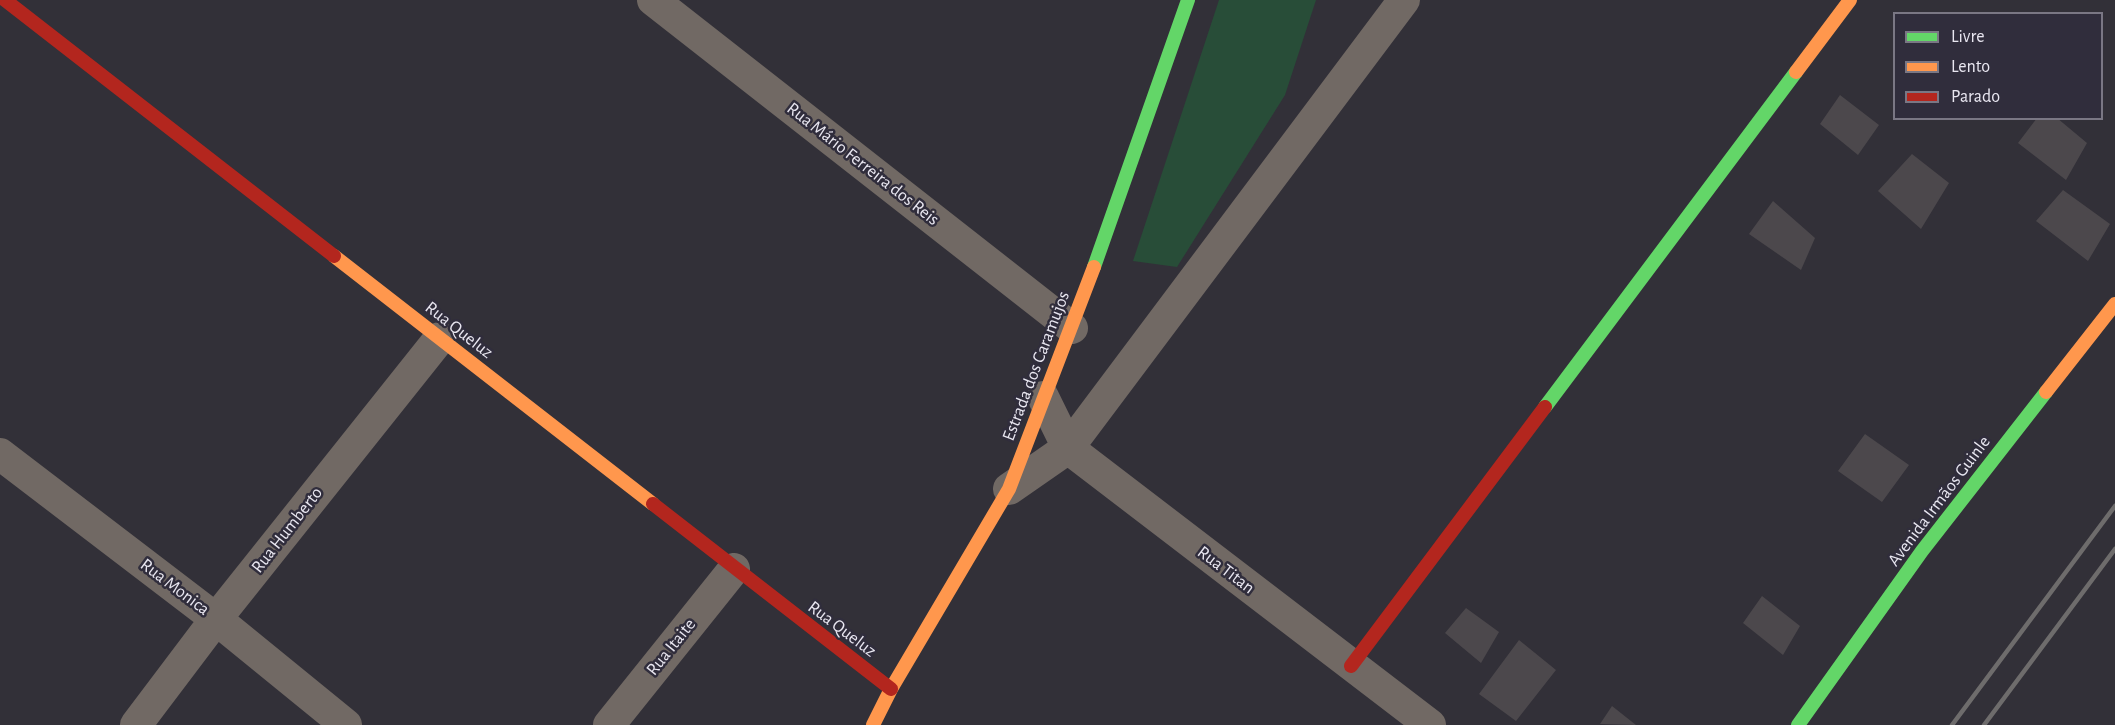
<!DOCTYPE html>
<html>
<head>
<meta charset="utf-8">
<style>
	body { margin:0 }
	#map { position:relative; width:2115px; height:725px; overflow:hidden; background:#323038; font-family:"Alegreya Sans",sans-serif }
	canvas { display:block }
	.legend { position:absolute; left:1893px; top:12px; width:210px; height:108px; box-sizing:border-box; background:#302d3c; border:2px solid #7a7784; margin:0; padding:8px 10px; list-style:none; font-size:18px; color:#e9e7f1 }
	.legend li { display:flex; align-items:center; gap:12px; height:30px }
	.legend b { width:30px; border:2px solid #7a7784 }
</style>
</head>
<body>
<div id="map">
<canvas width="2115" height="725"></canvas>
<ul class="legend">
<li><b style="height:8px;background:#63d668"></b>Livre</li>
<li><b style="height:8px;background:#ff974d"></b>Lento</li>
<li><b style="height:8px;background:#b3261e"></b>Parado</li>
</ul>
</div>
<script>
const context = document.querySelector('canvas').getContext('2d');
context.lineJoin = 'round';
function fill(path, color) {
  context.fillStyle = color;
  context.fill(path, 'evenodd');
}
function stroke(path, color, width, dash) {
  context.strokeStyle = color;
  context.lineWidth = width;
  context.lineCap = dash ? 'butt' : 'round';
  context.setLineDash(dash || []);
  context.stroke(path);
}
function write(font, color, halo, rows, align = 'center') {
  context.font = font + ' "Alegreya Sans",sans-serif';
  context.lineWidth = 5;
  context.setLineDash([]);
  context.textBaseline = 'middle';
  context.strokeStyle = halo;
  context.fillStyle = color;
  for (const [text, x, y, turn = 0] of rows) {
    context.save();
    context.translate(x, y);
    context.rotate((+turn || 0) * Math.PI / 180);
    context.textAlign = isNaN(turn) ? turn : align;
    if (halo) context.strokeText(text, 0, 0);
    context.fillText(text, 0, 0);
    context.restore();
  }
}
const green = new Path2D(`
	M1219 0H1316L1285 95 1177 267 1133 261Z`);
const building = new Path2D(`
	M1840 95 1879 125 1858 155 1820 124Z
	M2037 118H2057L2087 143 2066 180 2018 143Z
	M1912 154 1949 183 1921 229 1878 191Z
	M2063 190 2110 224 2088 261 2036 221Z
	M1773 201 1815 238 1801 270 1749 234Z
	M1865 434 1909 465 1882 502 1838 471Z
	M1762 596 1800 626 1783 655 1743 623Z
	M1466 608 1499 632 1481 663 1445 633Z
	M1519 640 1556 670 1516 721 1479 694Z
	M1612 706 1636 725 1600 724Z`);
const street = new Path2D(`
	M653 0 1072 328
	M1043 397 1068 448 1430 725
	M0 454 216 619 346 725
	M1009 489 1068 448 1404 0
	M136 725 216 619 440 338
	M609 725 734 569`);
const fast = new Path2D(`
	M1094 267 1188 0
	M1545 407 1796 72
	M1798 725 1922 551 2046 392`);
const slow = new Path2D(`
	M1796 72 1850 0
	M334 256 653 504
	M2046 392 2115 304
	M873 725 891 689 1009 489 1094 267`);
const jam = new Path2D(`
	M5 0 334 256
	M653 504 891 689
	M1351 666 1545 407`);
const rail = new Path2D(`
	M1952 725 2115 506
	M1984 725 2115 549`);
const streetNames = [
	["Rua Mário Ferreira dos Reis",863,164,38],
	["Rua Queluz",459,330,38],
	["Estrada dos Caramujos",1036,366,-69],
	["Avenida Irmãos Guinle",1939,501,-53],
	["Rua Humberto",287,530,-52],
	["Rua Titan",1226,570,37],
	["Rua Monica",175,587,37],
	["Rua Queluz",842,629,37],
	["Rua Itaite",671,647,-51]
];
fill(green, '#284d38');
fill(building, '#4c484c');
stroke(street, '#716964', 32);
stroke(fast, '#63d668', 14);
stroke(slow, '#ff974d', 14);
stroke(jam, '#b3261e', 14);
stroke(rail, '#6e6c6c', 4.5);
write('18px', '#e9e7f1', '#302d3c', streetNames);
</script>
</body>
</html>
